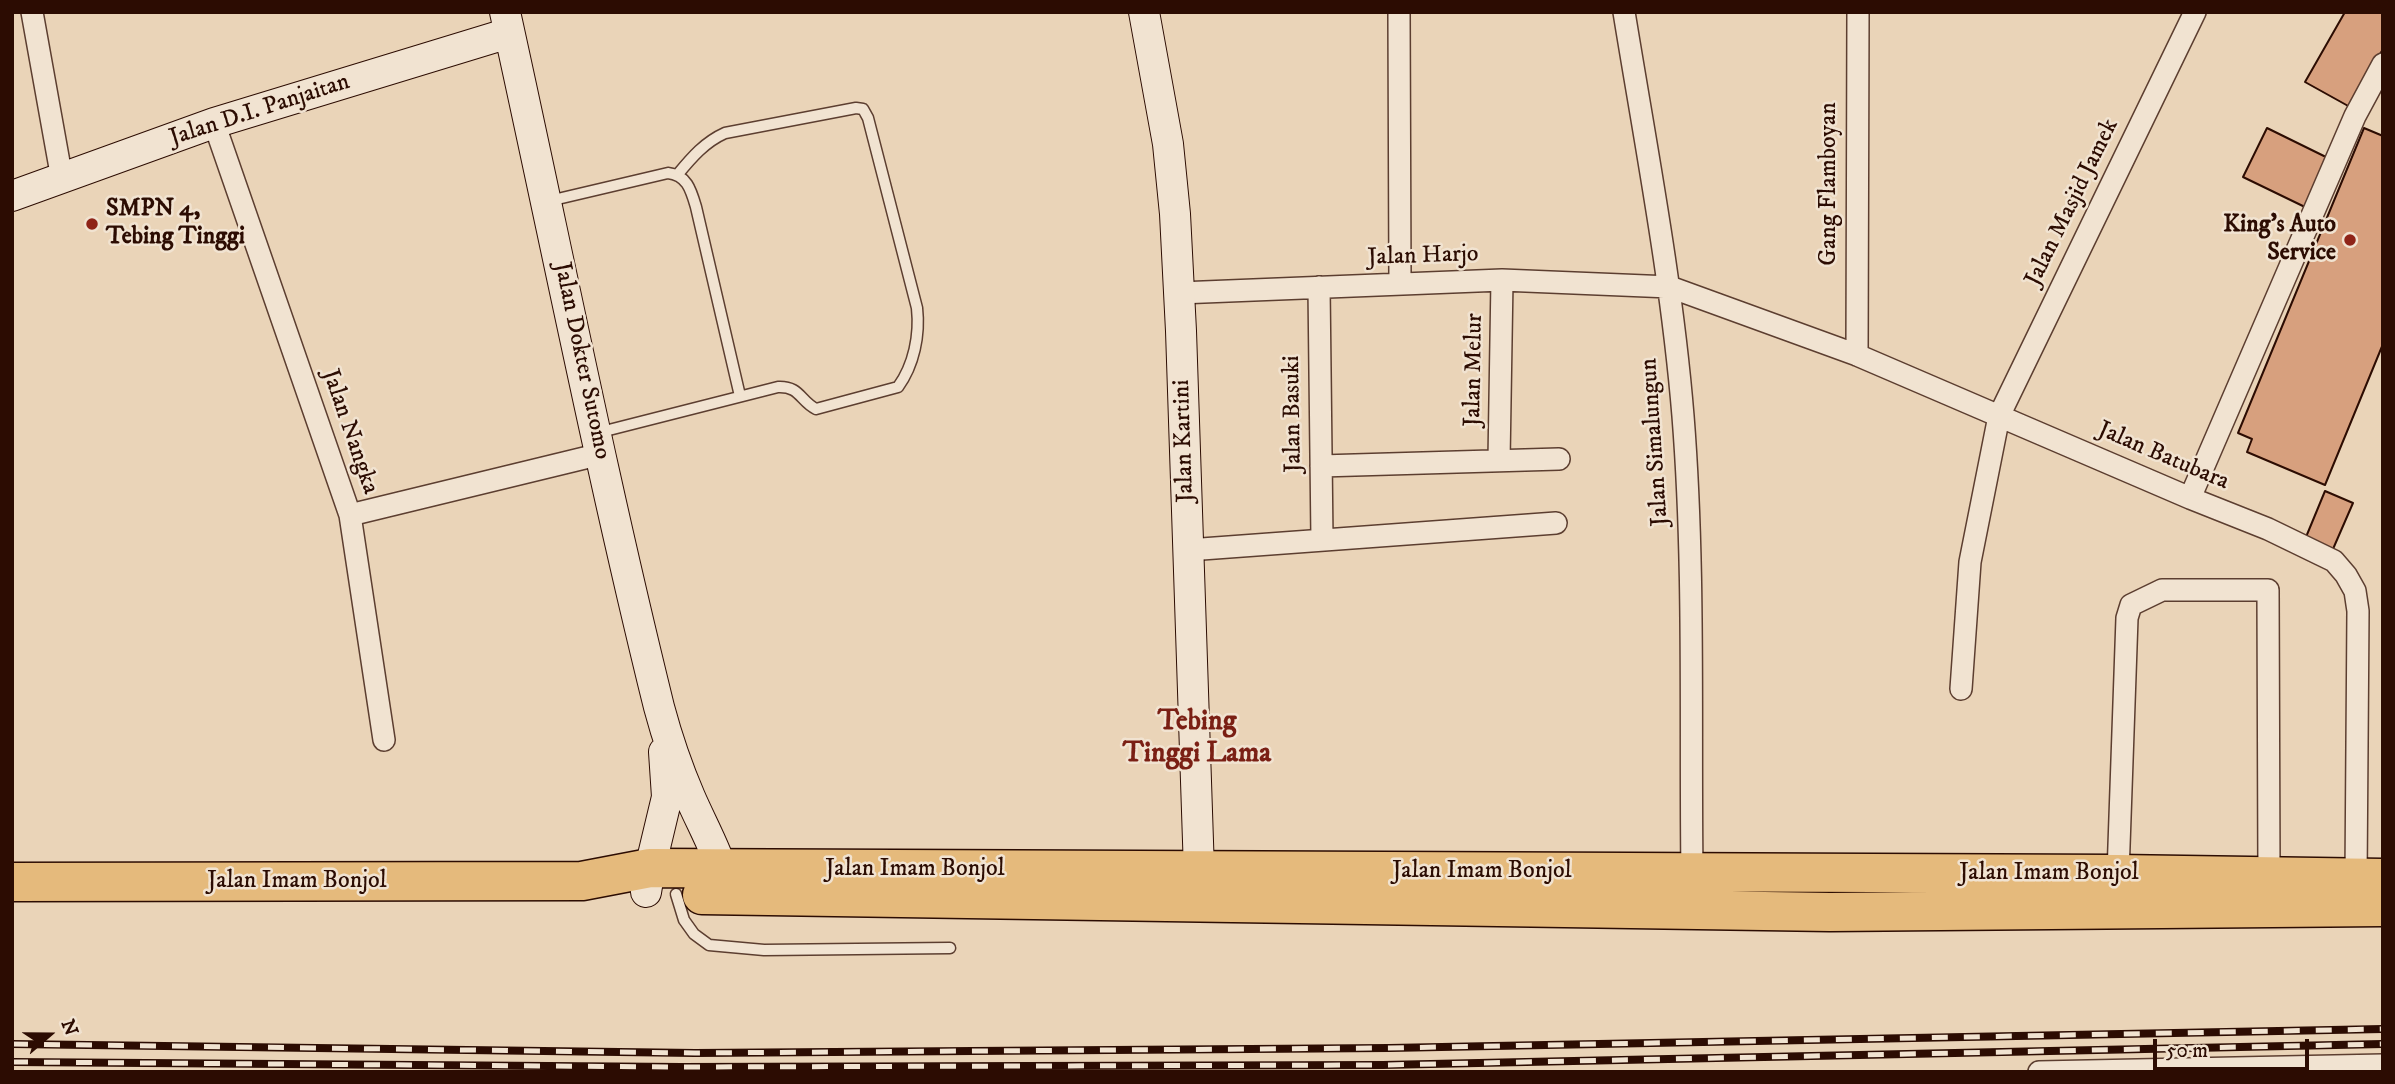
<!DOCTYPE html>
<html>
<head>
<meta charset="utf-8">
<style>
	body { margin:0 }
	#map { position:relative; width:2395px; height:1084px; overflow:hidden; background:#ead4b8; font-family:"IM FELL DW Pica",serif }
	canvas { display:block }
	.frame { position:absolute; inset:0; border:14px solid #2c0c02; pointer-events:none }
	.north { position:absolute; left:14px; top:1000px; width:70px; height:70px; -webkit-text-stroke:5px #f1e3d1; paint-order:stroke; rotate:70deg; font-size:19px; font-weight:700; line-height:28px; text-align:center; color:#2c0c02 }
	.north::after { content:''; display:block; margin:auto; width:24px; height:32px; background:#2c0c02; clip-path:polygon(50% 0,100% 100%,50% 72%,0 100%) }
	.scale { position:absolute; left:2153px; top:1039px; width:156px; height:32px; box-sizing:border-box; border:4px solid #2c0c02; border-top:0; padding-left:9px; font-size:21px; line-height:24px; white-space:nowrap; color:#2c0c02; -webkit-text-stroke:5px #f1e3d1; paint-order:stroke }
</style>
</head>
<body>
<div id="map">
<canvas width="2395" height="1084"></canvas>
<div class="frame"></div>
<div class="north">N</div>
<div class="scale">50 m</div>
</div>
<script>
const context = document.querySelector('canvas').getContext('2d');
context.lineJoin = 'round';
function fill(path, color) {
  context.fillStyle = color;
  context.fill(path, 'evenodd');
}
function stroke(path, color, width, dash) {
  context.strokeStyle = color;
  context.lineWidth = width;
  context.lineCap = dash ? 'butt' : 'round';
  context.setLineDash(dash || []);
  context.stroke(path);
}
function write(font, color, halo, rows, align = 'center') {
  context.font = font + ' "IM FELL DW Pica",serif';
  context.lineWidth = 5;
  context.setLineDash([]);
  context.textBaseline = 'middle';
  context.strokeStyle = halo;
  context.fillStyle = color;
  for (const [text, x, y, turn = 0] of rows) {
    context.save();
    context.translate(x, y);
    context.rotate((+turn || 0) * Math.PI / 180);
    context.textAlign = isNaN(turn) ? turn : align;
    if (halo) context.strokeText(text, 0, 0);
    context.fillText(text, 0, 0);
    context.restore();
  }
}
const building = new Path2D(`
	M2345 12H2383V49L2350 107 2305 82Z
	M2267 128 2330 159 2307 208 2243 177Z
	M2364 128 2383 136V344L2325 485 2247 452 2252 439 2238 433Z
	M2325 491 2353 503 2333 549 2306 537Z`);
const lane = new Path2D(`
	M549 201 668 173C687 175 691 190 696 207L740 396
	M597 433 778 387C800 386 800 401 816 409L898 387C914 365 920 335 917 308L868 118 863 109 856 108 725 133C705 142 692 157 678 174
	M676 894 684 920 694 934 709 945 764 950 950 948`);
const street = new Path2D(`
	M32 12 62 179
	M1399 12 1400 284
	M1624 12C1646 147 1672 281 1683 416 1695 567 1690 721 1692 873
	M214 123 350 515 384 740
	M1319 287 1322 540
	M1179 293 1502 280 1670 287 1857 355 2190 498 2268 529 2334 561 2346 575 2355 591 2358 611 2356 878
	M1857 355 1858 12
	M1499 460 1502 280
	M1321 466 1559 459
	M2190 498 2355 116 2383 64
	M350 515 601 454
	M1188 550 1556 523
	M1961 689 1970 562 1999 416 2195 12
	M2118 874 2127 618 2131 605 2162 590H2268L2269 876
	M2039 1072 2383 1065`);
const secondary = new Path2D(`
	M505 12C556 244 602 477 659 707 667 737 678 769 690 797 703 827 719 854 726 885
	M1144 12 1168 144 1175 214 1181 331 1199 871
	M12 196 214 123 509 33
	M646 892 650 868 667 797 664 752`);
const highway = new Path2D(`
	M12 882 582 881 650 868 2118 874 2383 878
	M702 895 1830 912 2383 907`);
const rail = new Path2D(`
	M12 1044 695 1053 1389 1048 2383 1029
	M12 1062 682 1067 1383 1065 2383 1044`);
const markers = [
	[92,224,7,"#8f2418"],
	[2350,240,7,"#8f2418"]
];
const streetNames = [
	["Jalan D.I. Panjaitan",260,111,-18],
	["Gang Flamboyan",1830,184,-90],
	["Jalan Masjid Jamek",2073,203,-64],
	["Jalan Harjo",1423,257,-2],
	["Jalan Dokter Sutomo",581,361,78],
	["Jalan Melur",1475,370,-89],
	["Jalan Basuki",1294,414,-91],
	["Jalan Nangka",349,432,71],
	["Jalan Kartini",1185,441,-92],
	["Jalan Simalungun",1656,442,-94],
	["Jalan Batubara",2163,457,23],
	["Jalan Imam Bonjol",915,870],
	["Jalan Imam Bonjol",1482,872],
	["Jalan Imam Bonjol",2049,874],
	["Jalan Imam Bonjol",297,882]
];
const poiNames = [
	["SMPN 4,",106,210],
	["Tebing Tinggi",106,238],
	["King's Auto",2336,226,"right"],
	["Service",2336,254,"right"]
];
const quarterNames = [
	["Tebing",1197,723],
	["Tinggi Lama",1197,755]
];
fill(building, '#d7a07e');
stroke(building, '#2c0c02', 2);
stroke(lane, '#5c3e30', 13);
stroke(street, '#5c3e30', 24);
stroke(secondary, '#2c0c02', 32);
stroke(highway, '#2c0c02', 41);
stroke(lane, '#f1e3d1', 10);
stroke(street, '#f1e3d1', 21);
stroke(secondary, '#f1e3d1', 30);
stroke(highway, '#e5ba7c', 38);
stroke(rail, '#2c0c02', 8);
stroke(rail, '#f1e3d1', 5, [16]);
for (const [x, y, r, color] of markers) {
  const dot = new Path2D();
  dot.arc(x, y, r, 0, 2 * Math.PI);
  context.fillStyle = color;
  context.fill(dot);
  stroke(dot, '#f1e3d1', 2.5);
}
write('24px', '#2c0c02', '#f1e3d1', streetNames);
write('bold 24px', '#2c0c02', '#f1e3d1', poiNames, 'left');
write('bold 28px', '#7a1f14', '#f1e3d1', quarterNames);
</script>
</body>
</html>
